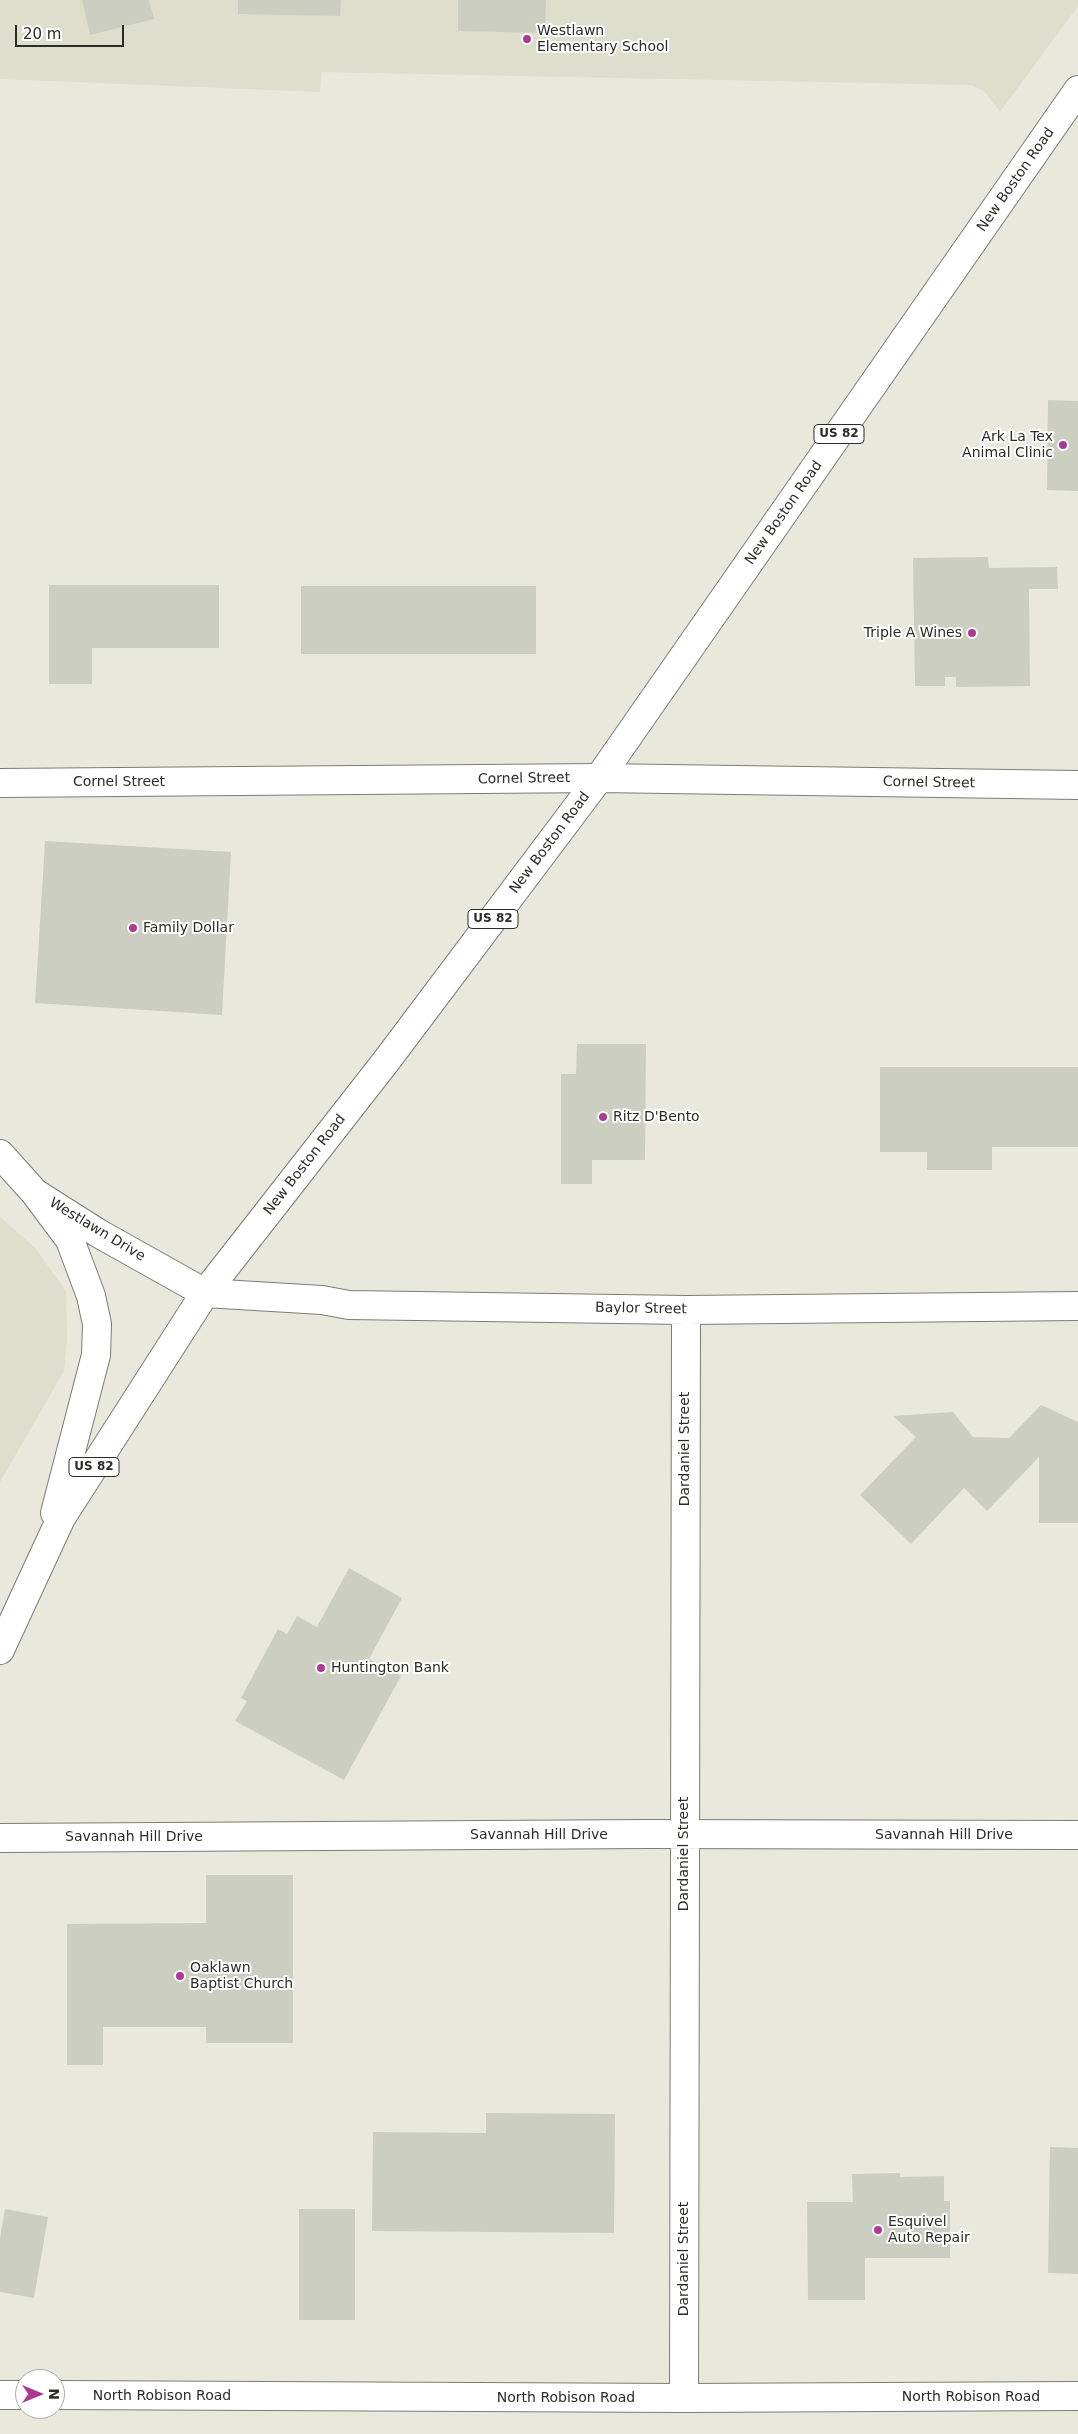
<!DOCTYPE html>
<html>
<head>
<meta charset="utf-8">
<style>
	body { margin:0 }
	#map { position:relative; width:1078px; height:2434px; overflow:hidden; background:#e8e9dc; font-family:"DejaVu Sans",sans-serif }
	canvas { display:block }
	.north { position:absolute; left:15px; top:2369px; width:50px; height:50px; box-sizing:border-box; background:#fff; border:1px solid #aaaaa9; border-radius:50%; rotate:90deg; font-size:14px; font-weight:700; line-height:20px; text-align:center; color:#2b2b27 }
	.north::after { content:''; display:block; margin:auto; width:18px; height:22px; background:#ac3993; clip-path:polygon(50% 0,100% 100%,50% 72%,0 100%) }
	.scale { position:absolute; left:15px; top:25px; width:109px; height:22px; box-sizing:border-box; border:2px solid #2b2b27; border-top:0; padding-left:6px; font-size:15px; line-height:18px; white-space:nowrap; color:#2b2b27; -webkit-text-stroke:4px #fff; paint-order:stroke }
</style>
</head>
<body>
<div id="map">
<canvas width="1078" height="2434"></canvas>
<div class="north">N</div>
<div class="scale">20 m</div>
</div>
<script>
const context = document.querySelector('canvas').getContext('2d');
context.lineJoin = 'round';
function fill(path, color) {
  context.fillStyle = color;
  context.fill(path, 'evenodd');
}
function stroke(path, color, width, dash) {
  context.strokeStyle = color;
  context.lineWidth = width;
  context.lineCap = dash ? 'butt' : 'round';
  context.setLineDash(dash || []);
  context.stroke(path);
}
function write(font, color, halo, rows, align = 'center') {
  context.font = font + ' "DejaVu Sans",sans-serif';
  context.lineWidth = 4;
  context.setLineDash([]);
  context.textBaseline = 'middle';
  context.strokeStyle = halo;
  context.fillStyle = color;
  for (const [text, x, y, turn = 0] of rows) {
    context.save();
    context.translate(x, y);
    context.rotate((+turn || 0) * Math.PI / 180);
    context.textAlign = isNaN(turn) ? turn : align;
    if (halo) context.strokeText(text, 0, 0);
    context.fillText(text, 0, 0);
    context.restore();
  }
}
const built = new Path2D(`
	M0 0H1078V6L1000 112 984 91 971 85 321 72 320 92 0 79Z
	M0 1217 35 1248 66 1291 67 1339 64 1371 0 1482Z`);
const building = new Path2D(`
	M82 0H149L154 19 90 35Z
	M238 0H341L340 16 238 14Z
	M458 0H546L545 33 458 31Z
	M1048 400 1078 401V491L1047 490Z
	M988 557 989 568 1057 567 1058 589H1029L1030 686 956 687V677H945V686H915L913 558Z
	M49 585H219V648H92V684H49Z
	M301 586H536V654H301Z
	M45 841 231 852 222 1015 35 1003Z
	M577 1044H646L645 1160H592V1184H561V1074H576Z
	M880 1067H1078V1147H992V1170H927V1152H880Z
	M1041 1405 1078 1422V1523H1039V1457L987 1511 964 1488 911 1544 860 1495 916 1437 893 1416 953 1412 973 1437 1009 1438Z
	M349 1568 402 1598 369 1659 401 1676 344 1780 235 1721 247 1701 241 1698 278 1629 287 1634 297 1616 317 1627Z
	M206 1875H293V2043H206V2027H103V2065H67V1924L206 1923Z
	M486 2113 615 2114 614 2233 372 2231 373 2132 486 2133Z
	M1050 2147 1078 2148V2274L1048 2273Z
	M900 2173V2177L944 2176V2201H950V2258H865V2300H808L807 2202H853L852 2174Z
	M5 2209 48 2217 34 2298 0 2292V2238Z
	M299 2209H355V2320H299Z`);
const minor = new Path2D(`
	M0 783 599 778 1078 785
	M205 1293 322 1300 349 1305 686 1310 1078 1306
	M0 1838 648 1834 1078 1835
	M684 2398 686 1310`);
const major = new Path2D(`
	M0 1154 35 1193 98 1233 205 1293
	M35 1193 70 1240 91 1296 97 1324 96 1355 55 1513
	M0 1650 61 1518 205 1293 387 1060 599 778 1078 90
	M0 2395H25
	M55 2395 684 2398 1078 2396`);
const markers = [
	[527,39,5,"#ac3993"],
	[1063,445,5,"#ac3993"],
	[972,633,5,"#ac3993"],
	[133,928,5,"#ac3993"],
	[603,1117,5,"#ac3993"],
	[321,1668,5,"#ac3993"],
	[180,1976,5,"#ac3993"],
	[878,2230,5,"#ac3993"]
];
const shields = [
	[839,434,50],
	[493,919,50],
	[94,1467,50]
];
const shieldNames = [
	["US 82",839,434],
	["US 82",493,919],
	["US 82",94,1467]
];
const poiNames = [
	["Westlawn",537,31],
	["Elementary School",537,47],
	["Ark La Tex",1053,437,"right"],
	["Animal Clinic",1053,453,"right"],
	["Triple A Wines",962,633,"right"],
	["Family Dollar",143,928],
	["Ritz D'Bento",613,1117],
	["Huntington Bank",331,1668],
	["Oaklawn",190,1968],
	["Baptist Church",190,1984],
	["Esquivel",888,2222],
	["Auto Repair",888,2238]
];
const streetNames = [
	["New Boston Road",1016,180,-55],
	["New Boston Road",784,513,-55],
	["Cornel Street",524,779,-1],
	["Cornel Street",119,782],
	["Cornel Street",929,783,1],
	["New Boston Road",550,843,-53],
	["New Boston Road",305,1165,-52],
	["Westlawn Drive",97,1230,31],
	["Baylor Street",641,1309,1],
	["Dardaniel Street",685,1449,-90],
	["Savannah Hill Drive",539,1835],
	["Savannah Hill Drive",944,1835],
	["Savannah Hill Drive",134,1837],
	["Dardaniel Street",684,1854,-90],
	["Dardaniel Street",684,2259,-90],
	["North Robison Road",162,2396],
	["North Robison Road",971,2397],
	["North Robison Road",566,2398]
];
fill(built, '#dddecb');
fill(building, '#cdcec2');
stroke(minor, '#7c7d72', 30);
stroke(major, '#7c7d72', 30);
stroke(minor, '#fff', 28);
stroke(major, '#fff', 28);
for (const [x, y, r, color] of markers) {
  const dot = new Path2D();
  dot.arc(x, y, r, 0, 2 * Math.PI);
  context.fillStyle = color;
  context.fill(dot);
  stroke(dot, '#fff', 2);
}
for (const [x, y, w] of shields) {
  const box = new Path2D();
  box.roundRect(x - w / 2, y - 9.5, w, 19, 4);
  context.fillStyle = '#fff';
  context.fill(box);
  stroke(box, '#2b2b27', 1);
}
write('bold 12px', '#2b2b27', null, shieldNames);
write('14px', '#2b2b27', '#fff', poiNames, 'left');
write('14px', '#2b2b27', '#fff', streetNames);
</script>
</body>
</html>
